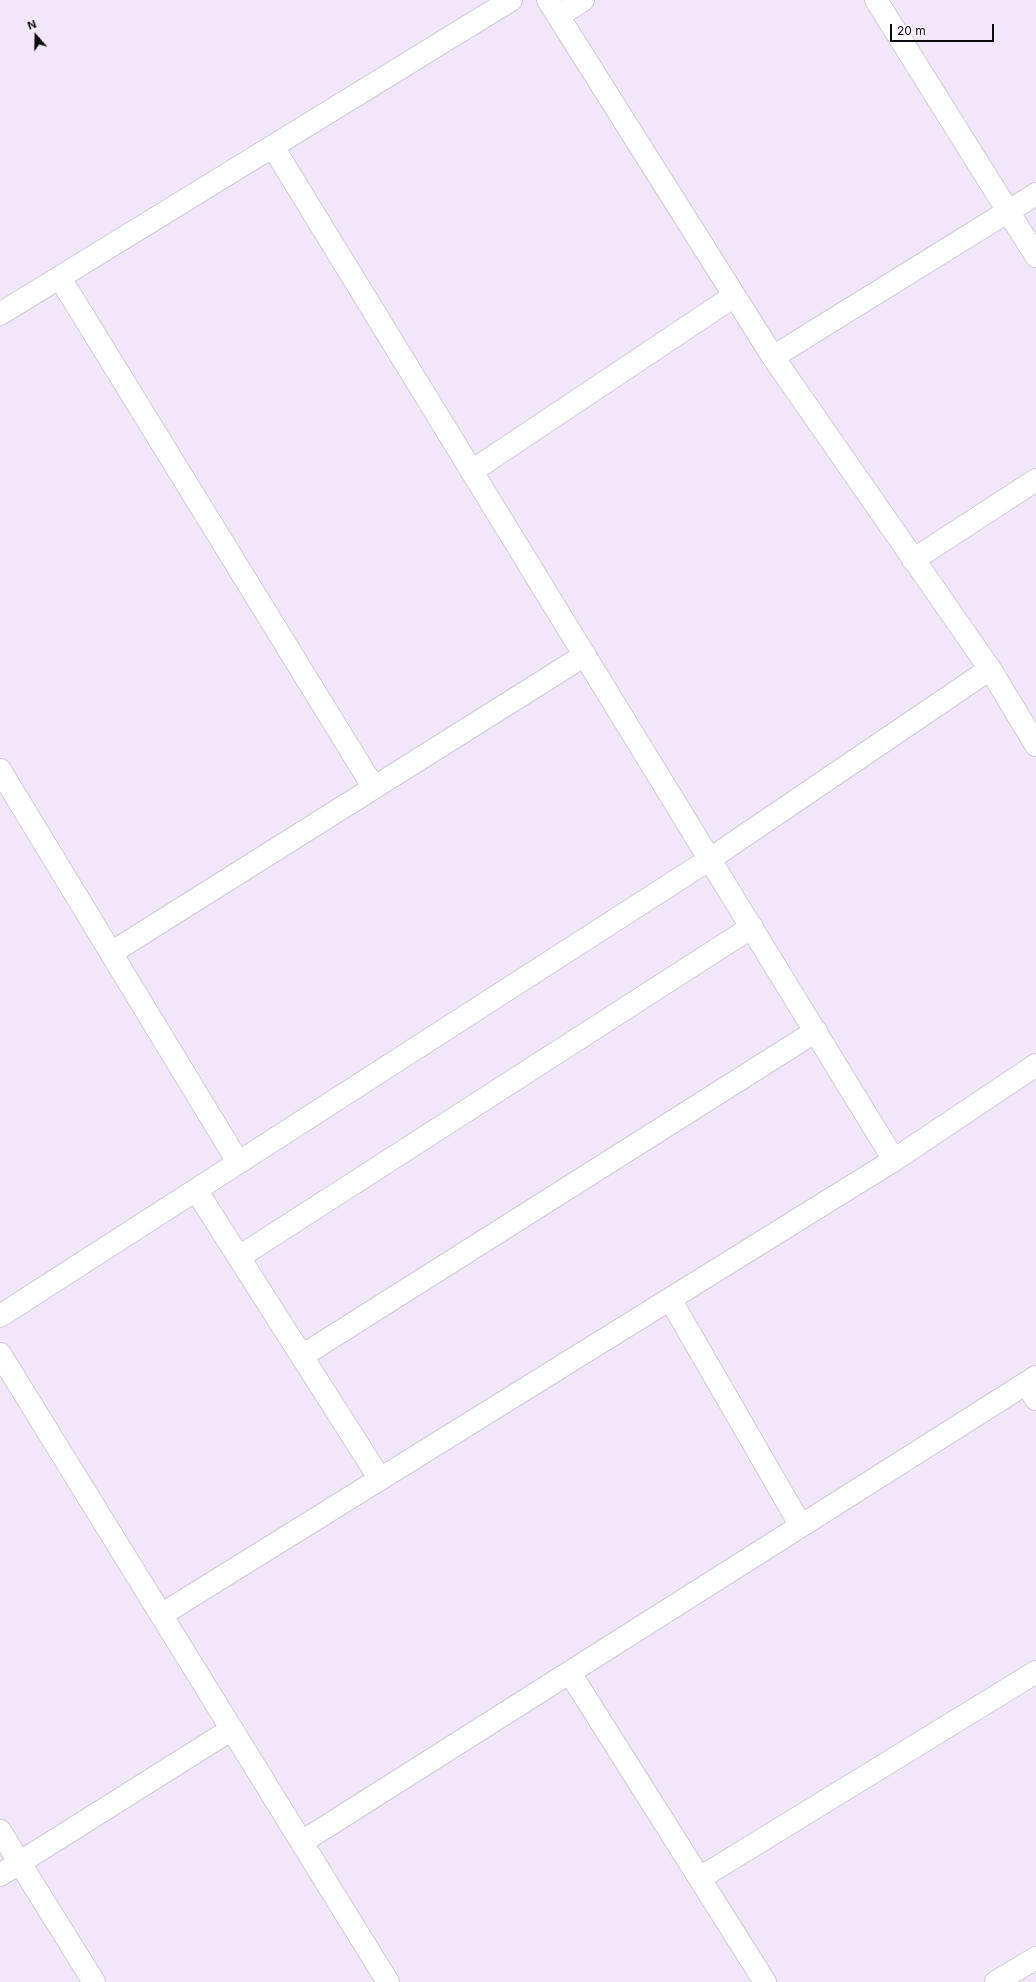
<!DOCTYPE html>
<html>
<head>
<meta charset="utf-8">
<style>
	body { margin:0 }
	#map { position:relative; width:1036px; height:1982px; overflow:hidden; background:#faf3ff; font-family:Inter,sans-serif }
	canvas { display:block }
	.north { position:absolute; left:16px; top:16px; width:40px; height:40px; -webkit-text-stroke:3px #faf3ff; paint-order:stroke; rotate:340deg; font-size:11px; font-weight:700; line-height:16px; text-align:center; color:#0e0b10 }
	.north::after { content:''; display:block; margin:auto; width:14px; height:18px; background:#0e0b10; clip-path:polygon(50% 0,100% 100%,50% 72%,0 100%) }
	.scale { position:absolute; left:890px; top:24px; width:104px; height:18px; box-sizing:border-box; border:2px solid #0e0b10; border-top:0; padding-left:5px; font-size:12px; line-height:14px; white-space:nowrap; color:#0e0b10; -webkit-text-stroke:3px #faf3ff; paint-order:stroke }
</style>
</head>
<body>
<div id="map">
<canvas width="1036" height="1982"></canvas>
<div class="north">N</div>
<div class="scale">20 m</div>
</div>
<script>
const context = document.querySelector('canvas').getContext('2d');
context.lineJoin = 'round';
function fill(path, color) {
  context.fillStyle = color;
  context.fill(path, 'evenodd');
}
function stroke(path, color, width, dash) {
  context.strokeStyle = color;
  context.lineWidth = width;
  context.lineCap = dash ? 'butt' : 'round';
  context.setLineDash(dash || []);
  context.stroke(path);
}
const built = new Path2D(`
	M0 0H1036V1982H0Z`);
const minor = new Path2D(`
	M548 0 773 357 990 669 1036 745
	M876 0 1036 256
	M558 16 583 0
	M273 147 894 1160
	M60 278 374 788
	M0 314 511 0
	M773 357 1036 194
	M472 471 734 296
	M913 560 1036 480
	M0 770 238 1162
	M111 953 585 655
	M196 1190 380 1479
	M239 1257 752 927
	M670 1299 801 1526
	M0 1316 710 859 990 669
	M0 1354 388 1982
	M302 1356 816 1031
	M1026 1383 1036 1399
	M161 1615 894 1160 1036 1065
	M570 1673 765 1982
	M0 1831 94 1982
	M302 1842 1036 1377
	M0 1875 232 1729
	M700 1878 1036 1672
	M996 1982 1036 1958`);
fill(built, '#f2e6fb');
stroke(minor, '#d2cad8', 24);
stroke(minor, '#fff', 22);
</script>
</body>
</html>
